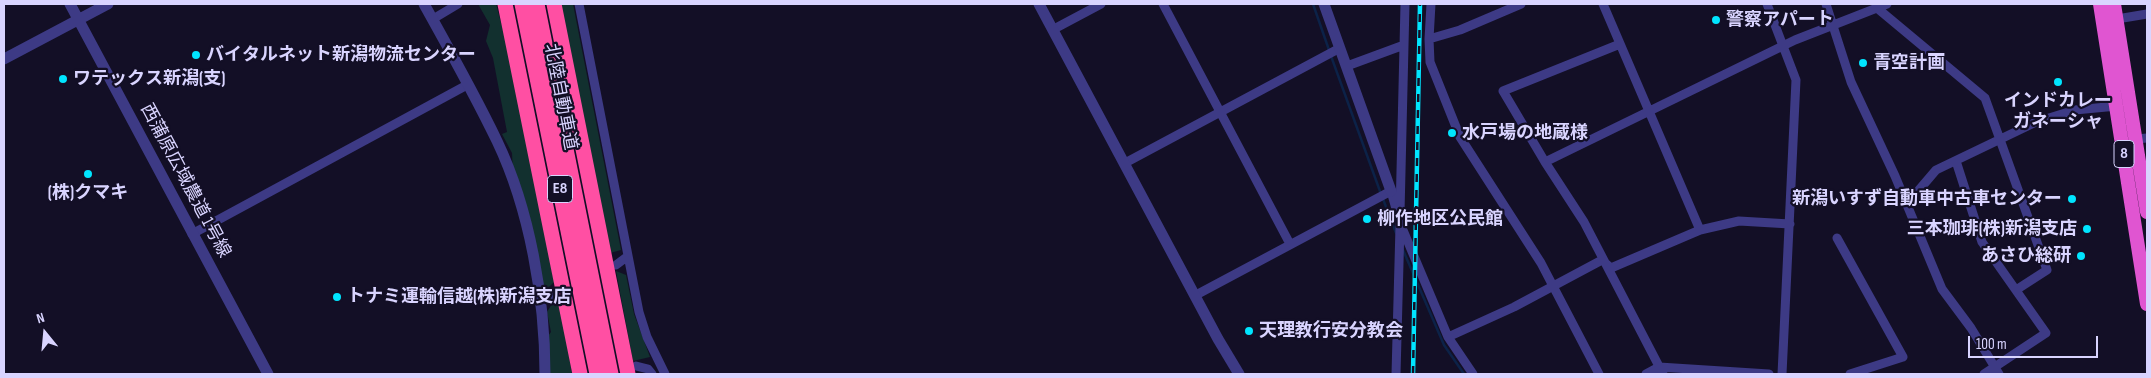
<!DOCTYPE html>
<html>
<head>
<meta charset="utf-8">
<style>
	body { margin:0 }
	#map { position:relative; width:2151px; height:378px; overflow:hidden; background:#130f26; font-family:"Sofia Sans Condensed",sans-serif }
	canvas { display:block }
	.frame { position:absolute; inset:0; border:5px solid #d9d4ff; pointer-events:none }
	.north { position:absolute; left:20px; top:308px; width:50px; height:50px; -webkit-text-stroke:4px #130f26; paint-order:stroke; rotate:343deg; font-size:14px; font-weight:700; line-height:20px; text-align:center; color:#d9d4ff }
	.north::after { content:''; display:block; margin:auto; width:18px; height:22px; background:#d9d4ff; clip-path:polygon(50% 0,100% 100%,50% 72%,0 100%) }
	.scale { position:absolute; left:1968px; top:336px; width:130px; height:22px; box-sizing:border-box; border:2px solid #d9d4ff; border-top:0; padding-left:6px; font-size:15px; line-height:18px; white-space:nowrap; color:#d9d4ff; -webkit-text-stroke:4px #130f26; paint-order:stroke }
</style>
</head>
<body>
<div id="map">
<canvas width="2151" height="378"></canvas>
<div class="frame"></div>
<div class="north">N</div>
<div class="scale">100 m</div>
</div>
<script>
const context = document.querySelector('canvas').getContext('2d');
context.lineJoin = 'round';
function fill(path, color) {
  context.fillStyle = color;
  context.fill(path, 'evenodd');
}
function stroke(path, color, width, dash) {
  context.strokeStyle = color;
  context.lineWidth = width;
  context.lineCap = dash ? 'butt' : 'round';
  context.setLineDash(dash || []);
  context.stroke(path);
}
function write(font, color, halo, rows, align = 'center') {
  context.font = font + ' "Sofia Sans Condensed","Noto Sans JP",sans-serif';
  context.lineWidth = 4.5;
  context.setLineDash([]);
  context.textBaseline = 'middle';
  context.strokeStyle = halo;
  context.fillStyle = color;
  for (const [text, x, y, turn = 0] of rows) {
    context.save();
    context.translate(x, y);
    context.rotate((+turn || 0) * Math.PI / 180);
    context.textAlign = isNaN(turn) ? turn : align;
    if (halo) context.strokeText(text, 0, 0);
    context.fillText(text, 0, 0);
    context.restore();
  }
}
const green = new Path2D(`
	M478 4H496L512 64 554 282 547 289 539 279 513 173 512 153 502 134 507 132 493 58 486 41 490 25Z
	M560 4H573L621 250 610 253Z
	M616 271 626 275 634 314 650 357 633 361Z
	M555 299H559L572 373 549 374 548 336 551 332 547 312Z`);
const stream = new Path2D(`
	M1313 4 1329 50
	M1331 56 1381 194
	M1383 199 1396 233
	M1403 250 1444 345 1464 374`);
const minor = new Path2D(`
	M579 4 639 312 647 337 665 374
	M1163 4 1290 244
	M1431 4 1429 39 1460 30 1521 4
	M1603 4 1700 230
	M1767 4 1796 80 1782 374
	M1826 4 1851 82 1895 176 1942 289 1971 328 1999 374
	M1877 8 1985 98 2047 270 2016 290
	M433 19 458 4
	M2117 19 2147 14
	M1054 29 1101 4
	M1429 39 1430 62 1460 137 1541 263 1599 374
	M1620 44 1503 91 1545 162 1795 40 1887 4
	M1347 66 1404 45
	M2136 139 2147 138
	M1956 161 1982 242 2046 333 1984 374
	M1545 162 1584 222 1663 374
	M1125 163 1340 48
	M1907 204 1936 170 2036 122 2075 110 2117 106
	M1400 213 1405 4
	M192 234 467 85
	M1837 238 1903 357 1850 374
	M616 265 628 256
	M1196 295 1391 191 1400 223 1448 337 1473 374
	M540 299 558 296
	M1448 337 1514 307 1602 260 1611 268 1700 230 1739 221 1790 224
	M636 366 648 369 652 374
	M1396 374 1400 226
	M1646 374 1659 367 1769 374`);
const tertiary = new Path2D(`
	M70 4 268 374
	M424 4C449 49 475 95 497 141 530 210 545 299 545 374
	M1039 4 1218 339 1239 374
	M1324 4 1391 191
	M4 59 108 4`);
const trunk = new Path2D(`
	M2100 4 2147 304
	M2114 4 2147 212`);
const motorway = new Path2D(`
	M505 4 580 374
	M522 4 597 374
	M537 4 611 374
	M554 4 628 374`);
const rail = new Path2D(`
	M1413 374 1420 4`);
const markers = [
	[1716,20,5,"#00e5ff"],
	[196,55,5,"#00e5ff"],
	[1863,63,5,"#00e5ff"],
	[63,79,5,"#00e5ff"],
	[2058,82,5,"#00e5ff"],
	[1452,133,5,"#00e5ff"],
	[88,174,5,"#00e5ff"],
	[2072,199,5,"#00e5ff"],
	[1367,219,5,"#00e5ff"],
	[2087,229,5,"#00e5ff"],
	[2081,256,5,"#00e5ff"],
	[337,297,5,"#00e5ff"],
	[1249,331,5,"#00e5ff"]
];
const shields = [
	[2124,154,20],
	[560,189,25]
];
const shieldNames = [
	["8",2124,154],
	["E8",560,189]
];
const poiNames = [
	["警察アパート",1726,20],
	["バイタルネット新潟物流センター",206,55],
	["青空計画",1873,63],
	["ワテックス新潟(支)",73,79],
	["インドカレー",2058,101,"center"],
	["ガネーシャ",2058,122,"center"],
	["水戸場の地蔵様",1462,133],
	["(株)クマキ",88,193,"center"],
	["新潟いすず自動車中古車センター",2062,199,"right"],
	["柳作地区公民館",1377,219],
	["三本珈琲(株)新潟支店",2077,229,"right"],
	["あさひ総研",2071,256,"right"],
	["トナミ運輸信越(株)新潟支店",347,297],
	["天理教行安分教会",1259,331]
];
const streetNames = [
	["北陸自動車道",560,97,79],
	["西蒲原広域農道 1号線",185,181,62]
];
fill(green, '#12302f');
stroke(stream, '#0c2248', 2.5);
stroke(minor, '#3d3a85', 9);
stroke(tertiary, '#3d3a85', 11);
stroke(trunk, '#e055d1', 14);
stroke(motorway, '#ff4fa3', 15);
stroke(rail, '#00e5ff', 4.5);
stroke(rail, '#130f26', 2.5, [8]);
for (const [x, y, r, color] of markers) {
  const dot = new Path2D();
  dot.arc(x, y, r, 0, 2 * Math.PI);
  context.fillStyle = color;
  context.fill(dot);
  stroke(dot, '#130f26', 2);
}
for (const [x, y, w] of shields) {
  const box = new Path2D();
  box.roundRect(x - w / 2, y - 13.5, w, 27, 4);
  context.fillStyle = '#130f26';
  context.fill(box);
  stroke(box, '#d9d4ff', 1);
}
write('bold 16px', '#d9d4ff', null, shieldNames);
write('bold 18px', '#d9d4ff', '#130f26', poiNames, 'left');
write('18px', '#d9d4ff', '#130f26', streetNames);
</script>
</body>
</html>
